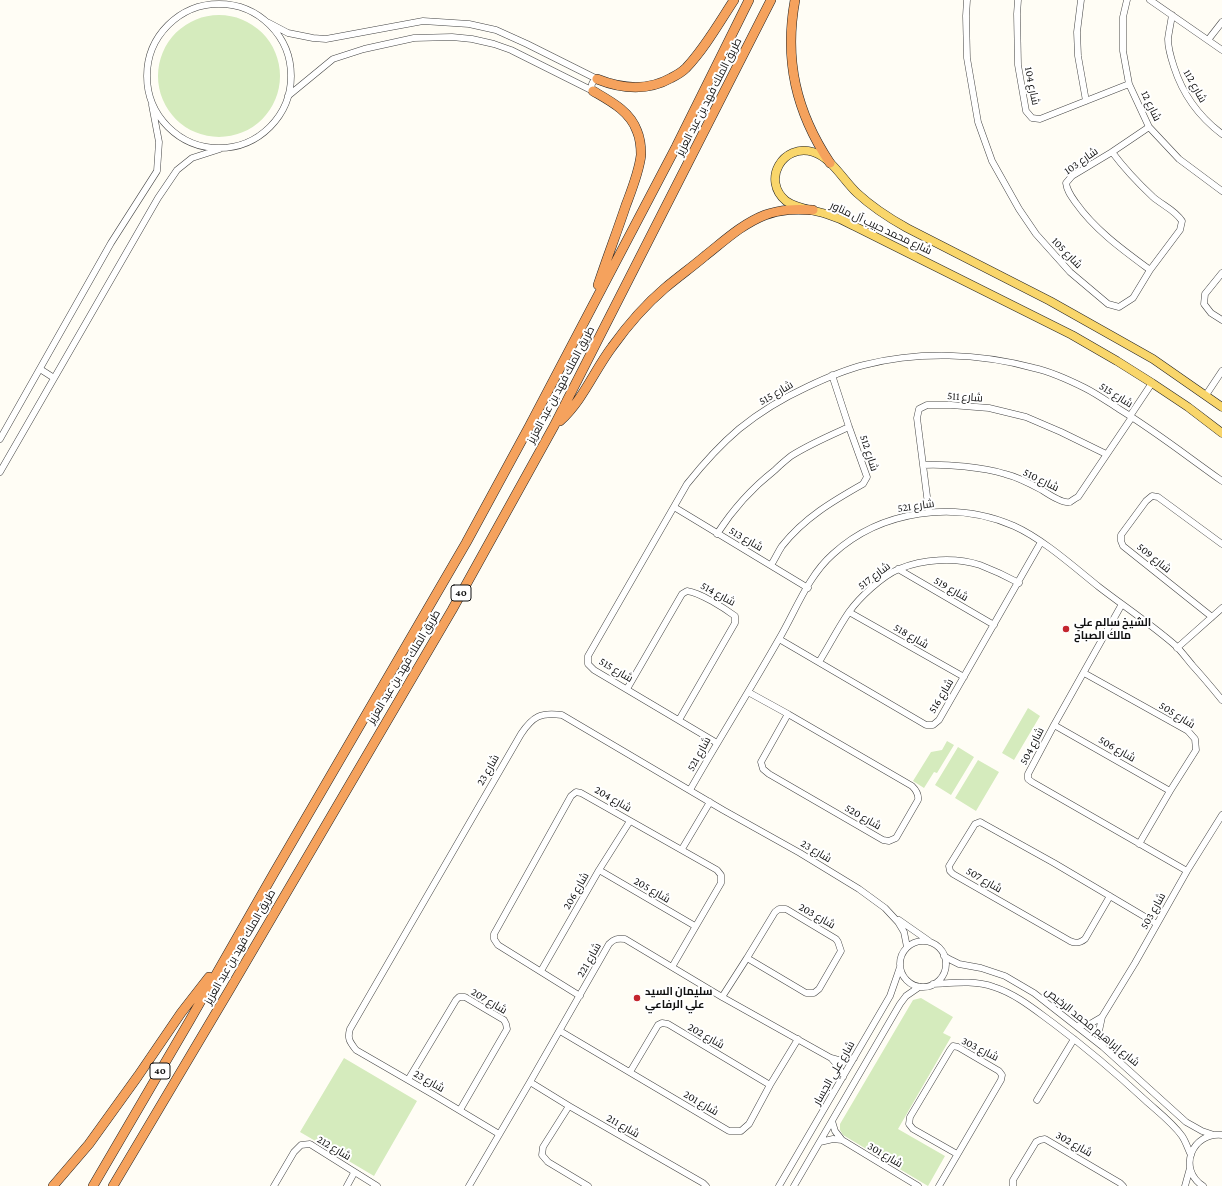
<!DOCTYPE html>
<html>
<head>
<meta charset="utf-8">
<style>
	body { margin:0 }
	canvas { display:block; background:#fffdf5 }
</style>
</head>
<body>
<canvas width="1222" height="1186"></canvas>
<script>
const context = document.querySelector('canvas').getContext('2d');
context.lineJoin = 'round';
function fill(path, color) {
  context.fillStyle = color;
  context.fill(path, 'evenodd');
}
function stroke(path, color, width, dash) {
  context.strokeStyle = color;
  context.lineWidth = width;
  context.lineCap = dash ? 'butt' : 'round';
  context.setLineDash(dash || []);
  context.stroke(path);
}
function write(font, color, halo, rows, align = 'center') {
  context.font = font + ' "Crimson Pro",Cairo,serif';
  context.lineWidth = 4;
  context.setLineDash([]);
  context.textBaseline = 'middle';
  context.strokeStyle = halo;
  context.fillStyle = color;
  for (const [text, x, y, turn = 0] of rows) {
    context.save();
    context.translate(x, y);
    context.rotate((+turn || 0) * Math.PI / 180);
    context.textAlign = isNaN(turn) ? turn : align;
    if (halo) context.strokeText(text, 0, 0);
    context.fillText(text, 0, 0);
    context.restore();
  }
}
const green = new Path2D(`
	M158 76a61 61 0 1 1 122 0a61 61 0 1 1-122 0Z
	M1028 708 1040 716 1014 760 1002 753Z
	M947 741 954 745 937 773 934 772 924 788 913 781 931 752 942 750Z
	M958 747 974 757 951 795 935 785Z
	M978 760 999 772 976 811 955 798Z
	M921 998 953 1017 943 1033 951 1037 898 1129 945 1156 928 1186 843 1135 840 1130V1124L913 1000Z
	M344 1058 417 1101 374 1176 342 1157 343 1155 337 1152 336 1153 300 1132Z`);
const minor = new Path2D(`
	M967 0 966 16 967 58 978 122 992 161 1019 209 1036 234 1070 272 1108 304 1119 307 1133 298 1150 270 1180 230 1182 221C1175 210 1162 205 1153 197 1138 183 1124 168 1112 152
	M1018 0 1017 14 1018 65 1026 111 1032 118 1040 119 1129 84
	M1081 0 1077 32 1078 56 1086 101
	M1127 0 1123 17V51L1129 84 1149 127 1179 159 1222 191
	M1150 0 1222 50
	M147 76a72 72 0 1 1 144 0a72 72 0 1 1-144 0Z
	M1172 15C1171 22 1169 31 1168 39 1168 48 1171 58 1174 67 1183 95 1198 116 1222 134
	M269 23 288 33 313 38 326 39 423 21 469 24 496 30 527 44 597 79C592 81 590 86 593 91
	M1208 40 1222 22
	M288 96 333 59 364 49 414 38 452 37 472 39 494 44 511 50 593 91
	M1149 127 1112 152 1072 176 1066 183C1067 191 1071 196 1076 203 1095 230 1123 250 1150 270
	M1222 273 1205 294 1204 304 1211 313 1222 320
	M40 369 54 378
	M1206 395 1222 371
	M1130 416 1152 383
	M0 439 111 243 157 171 159 142 152 105
	M923 465C947 464 983 467 1005 474 1018 477 1031 484 1042 490 1048 494 1063 504 1070 502 1072 501 1075 498 1078 497L1132 417
	M0 472 158 198 177 170 192 158 220 149
	M674 507 808 588
	M929 512 917 418 919 409 927 405H951L989 408 1026 417 1061 432 1106 454
	M717 534C733 509 752 488 775 470 780 465 786 460 791 456 810 444 829 436 849 427
	M771 565C775 559 778 552 782 546 804 518 833 501 863 484L867 477 849 427 832 375
	M898 569 994 625
	M1122 604 1054 725 1028 774V779L1032 782 1187 871
	M849 612 964 677
	M1212 617 1123 546 1121 541V535L1146 501 1152 496 1158 497 1222 544
	M779 639 926 725H933L939 720 1041 542
	M1177 648 1222 608
	M819 662C829 646 838 628 849 612 859 598 882 576 899 569 923 559 955 557 980 565 993 570 1006 576 1019 583
	M1084 673 1188 731 1195 739 1196 750 1170 791 1139 844
	M627 689 682 594 687 591C701 593 724 608 735 616V623L679 720
	M748 692 788 714 761 762 763 769 769 774 883 840 889 841 896 838 918 800C919 794 916 790 912 786L788 714
	M1054 725 1170 791
	M717 743 594 670 588 664V656L687 484C703 464 720 445 739 429 760 412 783 398 807 387 826 378 844 370 864 365 919 351 979 353 1034 368 1052 372 1069 380 1085 388 1097 394 1108 402 1119 409 1155 431 1188 457 1222 481
	M690 790C719 739 750 690 779 639 796 610 808 576 833 554 881 510 955 500 1014 526 1043 539 1074 567 1099 587 1125 607 1152 625 1176 646 1182 652 1187 659 1193 666 1203 677 1213 689 1222 700
	M682 849 710 802
	M599 870 695 926
	M1110 896 1085 939C1080 943 1076 944 1070 941L953 874 950 871 949 866 975 824 980 822 982 823 1054 863 1157 924
	M899 920 929 941
	M900 964a23 23 0 1 1 46 0a23 23 0 1 1-46 0Z
	M944 956 951 960 959 964 981 968 1005 976 1034 993 1103 1047 1186 1122 1202 1131 1214 1135
	M541 971 599 870 630 821
	M933 984C953 983 974 980 994 987 1016 994 1035 1010 1053 1023 1085 1047 1116 1073 1145 1100 1157 1111 1172 1122 1182 1136 1186 1142 1188 1149 1191 1155
	M580 996 498 945 494 939V934L571 796 576 792 581 793 717 870 721 875V883L672 967
	M722 997 747 958 806 993H814L819 989 841 951 838 942 836 939 786 909H779L775 912 747 958
	M1077 1026 1090 1024 1102 1017
	M560 1031 729 1131H741L749 1124 770 1085 798 1039
	M1103 1046 1100 1039 1099 1031 1102 1017 1135 963 1187 871 1222 815
	M832 1059 839 1067 843 1077
	M630 1072 658 1025 662 1023 668 1024 770 1085
	M408 1080 456 1000 459 997H465L504 1020 506 1024 507 1029 460 1110
	M530 1082 569 1106 703 1183 706 1186
	M1037 1100 1074 1039
	M569 1106 543 1147 542 1155 548 1162 588 1186
	M832 1121 835 1131 842 1140 918 1186
	M499 1134 434 1095 356 1050C350 1042 347 1039 350 1029L521 734C533 716 541 712 562 715L723 810 800 853 859 889 885 908 898 922 904 932 907 947
	M820 1142 833 1139 842 1140
	M274 1186 294 1152 301 1145 310 1144 377 1186
	M347 1186 354 1173
	M469 1186 530 1082 609 944C614 939 617 938 625 939L722 997 831 1058 842 1061 854 1058
	M779 1186 890 996 897 976 900 967
	M794 1186 900 1004 906 996 919 987
	M939 1186 1001 1080 1002 1075 999 1071 958 1047 953 1046 950 1050 910 1117 909 1124 913 1129 957 1154
	M1013 1186V1180L1036 1142 1040 1140 1045 1139 1120 1183 1123 1186
	M1185 1186 1190 1168
	M1203 1186C1177 1169 1192 1132 1222 1135`);
const major = new Path2D(`
	M1222 407 1153 359 1114 337 1050 301 907 228C889 218 872 207 857 193 843 180 832 158 813 152 783 143 761 180 786 201 797 209 814 210 826 214 836 217 845 221 854 226L1072 335 1117 361 1152 383 1188 407 1222 433`);
const highway = new Path2D(`
	M795 0C784 60 796 112 830 163
	M597 79C622 89 648 91 671 78 677 75 682 72 686 68 705 48 719 23 734 0
	M593 91C610 101 630 111 637 131 640 138 641 147 641 155 639 172 632 189 626 205 617 232 607 258 598 285
	M560 421C583 400 594 371 612 347 627 326 645 305 665 288 678 277 692 267 705 256 724 241 742 224 765 215 781 209 796 209 813 210
	M53 1186 89 1144 138 1076 181 1013 209 977
	M93 1186 190 1020 274 873 466 543 529 427 676 147 749 0
	M113 1186 230 989 452 610 554 426 771 0`);
const markers = [
	[1066,629,4,"#c4262e"],
	[637,998,4,"#c4262e"]
];
const shields = [
	[461,593,20],
	[160,1071,20]
];
const shieldNames = [
	["40",461,593],
	["40",160,1071]
];
const streetNames = [
	["شارع 104",1032,86,79],
	["شارع 112",1195,86,61],
	["طريق الملك فهد بن عبد العزيز",709,97,-63],
	["شارع 12",1151,106,64],
	["شارع 103",1081,161,-35],
	["شارع محمد حبيب آل مناور",881,228,25],
	["شارع 105",1067,253,46],
	["طريق الملك فهد بن عبد العزيز",561,385,-62],
	["شارع 515",776,393,-30],
	["شارع 515",1116,395,32],
	["شارع 511",965,397,4],
	["شارع 512",869,453,72],
	["شارع 510",1041,480,26],
	["شارع 521",916,506,-8],
	["شارع 513",746,539,30],
	["شارع 509",1154,558,39],
	["شارع 517",874,576,-37],
	["شارع 519",951,589,30],
	["شارع 514",718,594,29],
	["شارع 518",911,636,30],
	["طريق الملك فهد بن عبد العزيز",404,667,-59],
	["شارع 515",616,670,31],
	["شارع 516",941,696,-59],
	["شارع 505",1177,715,32],
	["شارع 504",1032,746,-63],
	["شارع 506",1117,749,30],
	["شارع 521",699,754,-61],
	["شارع 23",488,770,-60],
	["شارع 204",613,799,30],
	["شارع 520",863,817,30],
	["شارع 23",816,851,31],
	["شارع 507",984,880,30],
	["شارع 205",652,890,30],
	["شارع 206",576,891,-60],
	["شارع 503",1153,911,-61],
	["شارع 203",817,916,30],
	["طريق الملك فهد بن عبد العزيز",240,947,-60],
	["شارع 221",589,960,-60],
	["شارع 207",489,1001,31],
	["شارع إبراهيم محمد الرخيص",1092,1027,39],
	["شارع 202",706,1036,30],
	["شارع 303",980,1049,27],
	["شارع علي الجسار",834,1073,-60],
	["شارع 23",429,1081,30],
	["شارع 201",701,1103,31],
	["شارع 211",623,1126,30],
	["شارع 302",1074,1144,30],
	["شارع 212",334,1148,31],
	["شارع 301",885,1155,31]
];
const poiNames = [
	["الشيخ سالم علي",1074,623],
	["مالك الصباح",1074,636],
	["سليمان السيد",645,992],
	["علي الرفاعي",645,1005]
];
fill(green, '#d5ebbd');
stroke(minor, '#444', 7);
stroke(major, '#222', 9);
stroke(highway, '#222', 10);
stroke(minor, '#fff', 6);
stroke(major, '#f9d66b', 8);
stroke(highway, '#f5a25d', 9);
for (const [x, y, r, color] of markers) {
  const dot = new Path2D();
  dot.arc(x, y, r, 0, 2 * Math.PI);
  context.fillStyle = color;
  context.fill(dot);
  stroke(dot, '#fff', 1.5);
}
for (const [x, y, w] of shields) {
  const box = new Path2D();
  box.roundRect(x - w / 2, y - 8, w, 16, 3);
  context.fillStyle = '#fff';
  context.fill(box);
  stroke(box, '#111', 1);
}
write('bold 10px', '#111', null, shieldNames);
write('11px', '#111', '#fff', streetNames);
write('bold 11px', '#111', '#fff', poiNames, 'left');
</script>
</body>
</html>
